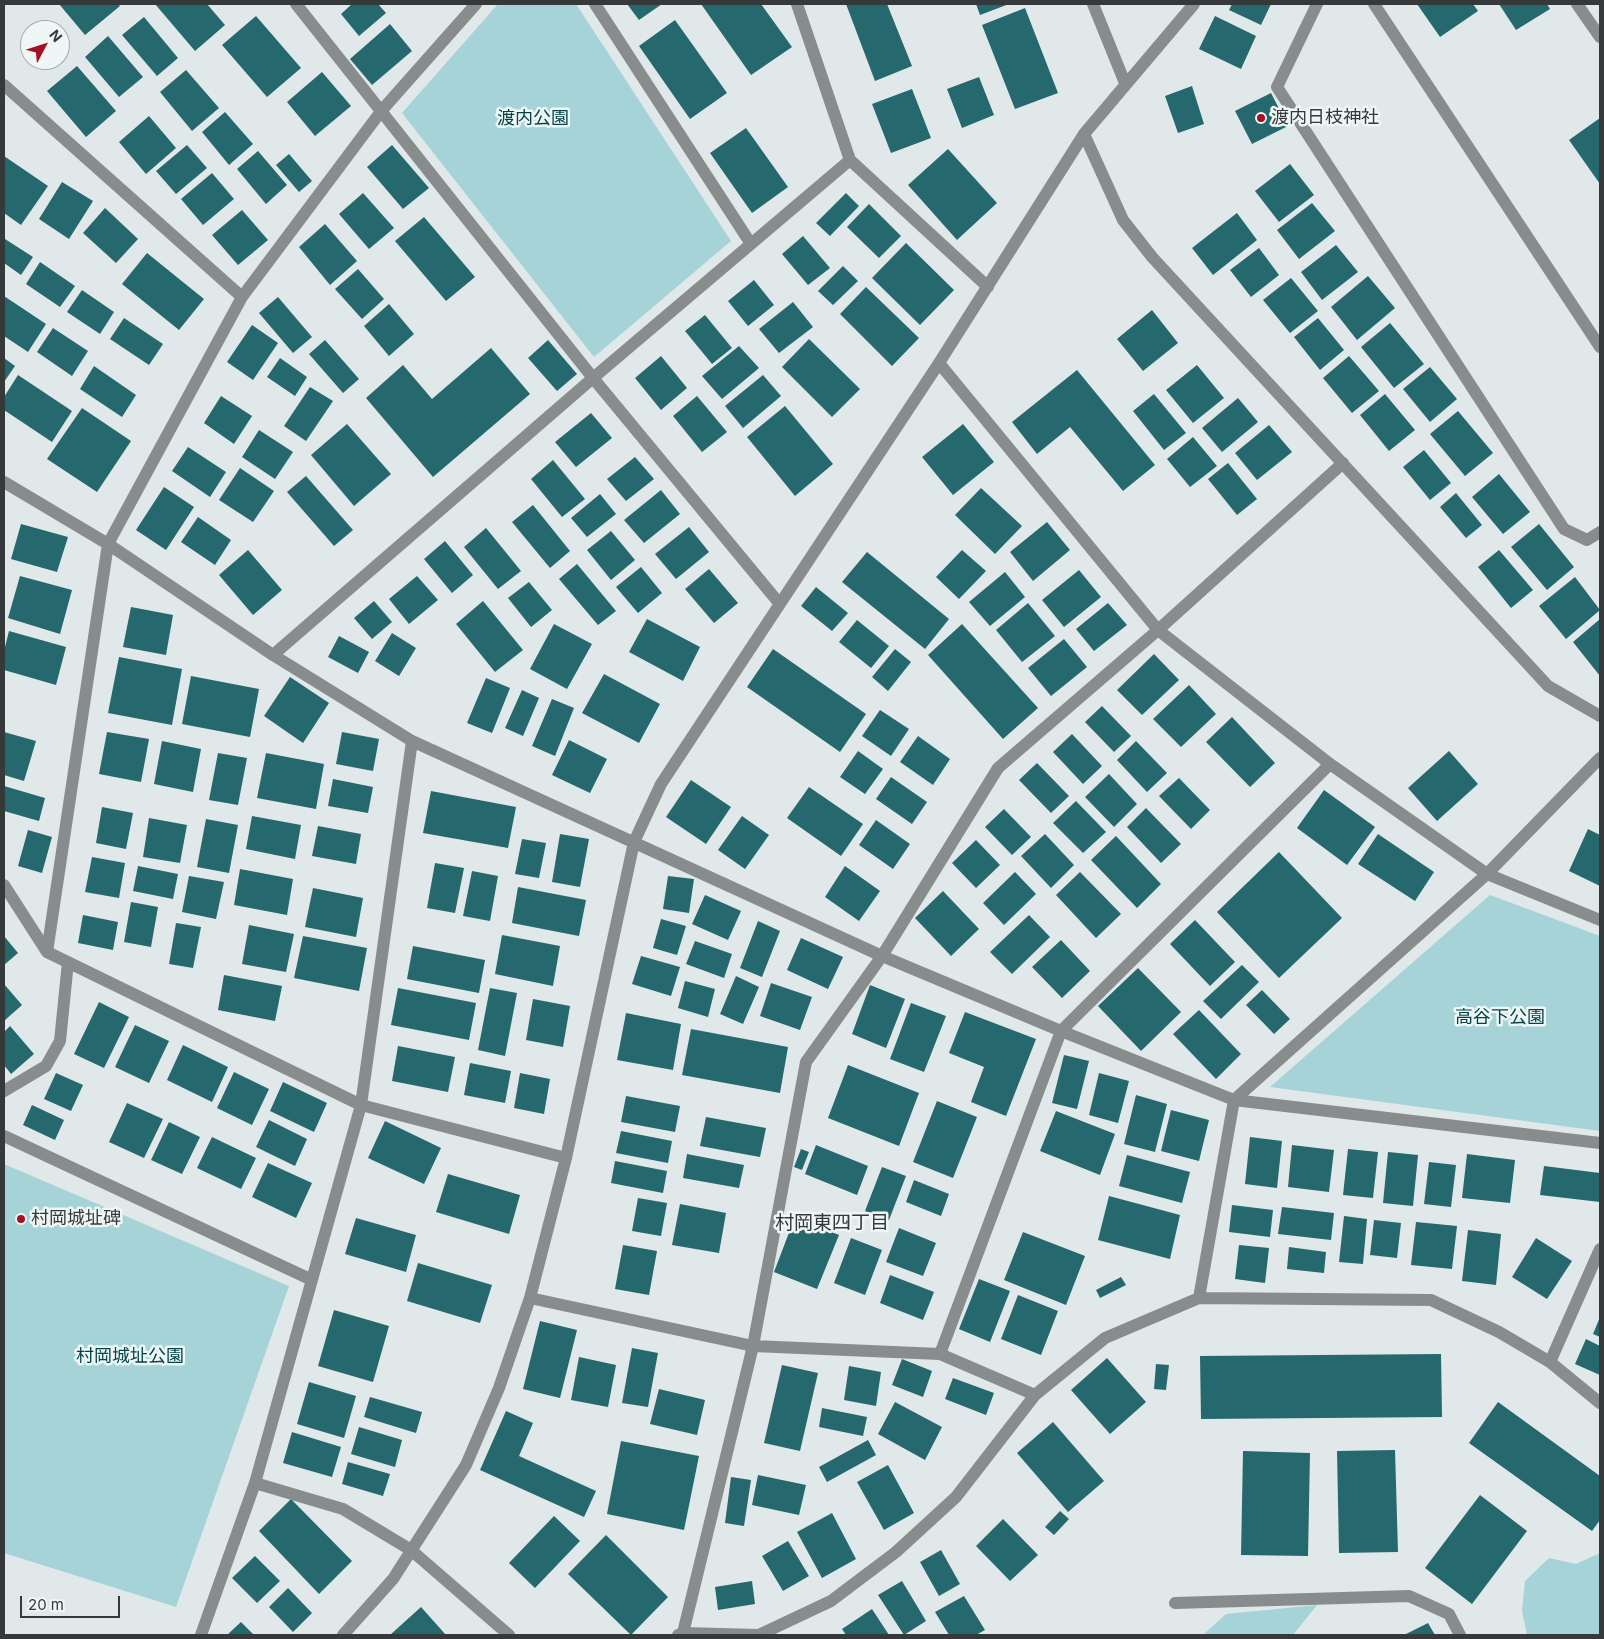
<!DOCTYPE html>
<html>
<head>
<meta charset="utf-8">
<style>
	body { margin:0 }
	#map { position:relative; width:1604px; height:1639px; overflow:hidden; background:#e1e8e9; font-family:Inter,sans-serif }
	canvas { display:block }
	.frame { position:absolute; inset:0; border:5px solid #363939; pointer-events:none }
	.north { position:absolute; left:20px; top:20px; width:50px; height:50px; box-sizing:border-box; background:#eef6f6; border:1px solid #a4aaaa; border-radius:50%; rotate:50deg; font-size:14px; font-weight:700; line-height:20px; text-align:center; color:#363939 }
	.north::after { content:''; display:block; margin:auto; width:18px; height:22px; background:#a71024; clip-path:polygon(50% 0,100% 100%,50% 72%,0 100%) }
	.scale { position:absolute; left:20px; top:1596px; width:100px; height:22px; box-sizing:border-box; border:2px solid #363939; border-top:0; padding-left:6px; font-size:15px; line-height:18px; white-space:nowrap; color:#363939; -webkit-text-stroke:4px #eef6f6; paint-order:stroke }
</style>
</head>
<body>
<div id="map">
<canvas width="1604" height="1639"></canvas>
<div class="frame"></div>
<div class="north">N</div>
<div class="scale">20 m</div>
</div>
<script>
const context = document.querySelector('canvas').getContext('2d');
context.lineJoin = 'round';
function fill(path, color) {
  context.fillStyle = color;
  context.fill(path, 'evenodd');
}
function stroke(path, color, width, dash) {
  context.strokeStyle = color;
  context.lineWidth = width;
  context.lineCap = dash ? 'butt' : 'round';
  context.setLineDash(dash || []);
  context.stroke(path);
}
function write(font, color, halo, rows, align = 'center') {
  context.font = font + ' Inter,"Noto Sans JP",sans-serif';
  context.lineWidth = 5;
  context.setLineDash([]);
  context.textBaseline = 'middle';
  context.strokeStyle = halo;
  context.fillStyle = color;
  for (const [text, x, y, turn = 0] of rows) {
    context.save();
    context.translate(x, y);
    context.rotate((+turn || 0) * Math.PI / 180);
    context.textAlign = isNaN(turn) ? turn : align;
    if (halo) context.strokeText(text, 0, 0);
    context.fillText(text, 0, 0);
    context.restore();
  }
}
const green = new Path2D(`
	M498 4H576L731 241 594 357 402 113Z
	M1490 895 1600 936V1131L1270 1087Z
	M4 1164 289 1286 176 1607 4 1553Z
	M1600 1553V1635H1527L1522 1611 1525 1581 1549 1558 1576 1564Z
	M1317 1605 1293 1635H1203L1226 1614Z`);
const building = new Path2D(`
	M59 4H118L120 6 85 35Z
	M155 4H207L225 25 195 51Z
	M352 4H378L386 13 359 36 341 14Z
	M627 4H662L639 20Z
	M701 4H761L792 47 751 75Z
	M846 4H887L912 66 875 81Z
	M976 4H1009L980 15Z
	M1232 4H1271L1261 25 1229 10Z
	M1417 4H1473L1478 11 1440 37Z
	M1499 4H1547L1550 9 1516 30Z
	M1025 8 1058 93 1015 109 982 25Z
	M256 16 301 68 267 97 222 45Z
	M1215 16 1256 36 1241 69 1199 49Z
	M144 17 178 58 157 76 122 35Z
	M675 20 727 93 690 119 639 46Z
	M390 24 412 51 372 85 350 59Z
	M108 36 143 77 119 97 85 57Z
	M77 66 116 111 86 137 47 91Z
	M186 70 219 108 192 131 160 92Z
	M322 72 351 106 315 136 287 102Z
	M979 77 994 115 962 128 947 89Z
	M1192 86 1204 124 1178 133 1165 96Z
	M912 89 931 138 891 153 872 104Z
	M1271 93 1288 126 1252 144 1235 111Z
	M225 112 253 144 229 165 202 132Z
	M149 116 176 148 146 174 119 142Z
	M1600 118V184L1569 140Z
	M746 128 788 187 752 213 710 153Z
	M187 145 207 168 176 194 156 171Z
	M392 145 429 188 403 209 367 167Z
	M948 149 997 203 957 240 908 185Z
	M258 151 287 185 266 204 237 169Z
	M289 154 312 181 299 192 276 165Z
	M4 156 48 186 21 225 4 213Z
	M1290 164 1314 195 1279 222 1255 191Z
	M212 173 234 199 203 225 181 199Z
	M62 182 93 201 69 239 39 219Z
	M363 193 394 228 369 249 339 214Z
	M846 193 859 206 830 236 816 223Z
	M1312 203 1335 231 1299 259 1277 230Z
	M869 204 901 236 879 258 847 227Z
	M105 208 138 239 116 263 83 233Z
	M242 210 268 240 238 265 212 235Z
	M1237 213 1257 240 1213 275 1192 248Z
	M424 217 475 277 446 301 395 241Z
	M325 224 357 261 330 285 299 247Z
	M803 236 830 268 808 285 782 254Z
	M5 239 33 257 21 275 4 263Z
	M906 243 954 290 920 325 872 278Z
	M1336 245 1358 272 1322 300 1301 272Z
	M1259 248 1279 275 1251 297 1230 270Z
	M147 253 204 299 179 330 122 284Z
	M40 262 75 286 60 307 26 284Z
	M843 266 858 281 833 305 818 291Z
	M358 269 384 299 362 319 335 289Z
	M1368 276 1395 308 1357 340 1331 307Z
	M1291 278 1318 311 1290 333 1263 300Z
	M754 280 774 305 748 326 728 301Z
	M866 287 919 338 892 366 840 314Z
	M82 290 114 312 100 334 67 312Z
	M4 296 46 324 28 352 4 336Z
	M278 297 312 337 293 353 259 313Z
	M793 302 813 327 779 353 759 329Z
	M389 304 414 334 389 356 364 326Z
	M1152 310 1178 343 1143 371 1117 339Z
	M705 315 732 348 712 364 685 331Z
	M124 318 163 344 149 365 110 339Z
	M1318 318 1344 350 1320 370 1294 337Z
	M1390 323 1424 364 1394 388 1361 347Z
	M252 325 278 343 253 380 227 362Z
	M53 328 88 351 72 376 37 352Z
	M809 339 860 389 832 417 782 367Z
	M325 340 359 379 343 393 309 354Z
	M548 340 577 374 557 391 528 358Z
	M739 346 759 368 722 399 702 376Z
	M491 348 530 394 433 477 366 398 403 365 432 399Z
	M661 356 687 388 661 410 635 378Z
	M1349 356 1379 391 1352 413 1323 378Z
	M4 358 15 366 4 382Z
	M280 358 307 377 295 396 267 377Z
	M1197 365 1224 398 1193 423 1166 390Z
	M94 366 136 395 122 417 80 389Z
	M1430 367 1457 399 1430 422 1403 389Z
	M1077 370 1155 465 1123 491 1070 427 1037 454 1012 422Z
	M18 375 72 411 52 442 4 410V397Z
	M763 375 781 396 743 428 725 406Z
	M310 387 333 401 306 441 284 426Z
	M1154 394 1186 433 1164 450 1133 411Z
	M1385 394 1415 430 1389 451 1360 415Z
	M221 396 252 416 234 444 204 423Z
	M697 396 727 432 702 452 673 416Z
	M1238 398 1258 422 1222 452 1202 428Z
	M785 406 833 464 795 496 747 437Z
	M82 408 131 441 97 492 47 459Z
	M1458 411 1493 453 1465 476 1430 434Z
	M591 413 612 438 576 467 555 442Z
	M347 424 391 474 354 506 311 455Z
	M963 424 994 462 953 495 922 457Z
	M1269 425 1292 452 1257 480 1235 453Z
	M259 430 293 452 275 479 242 457Z
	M1193 437 1217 466 1190 487 1167 459Z
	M188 447 226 472 210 497 172 471Z
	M1424 450 1451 483 1430 500 1403 467Z
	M635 457 654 479 626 501 607 479Z
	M553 460 585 499 562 517 531 479Z
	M1228 463 1257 499 1237 515 1208 479Z
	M240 468 274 491 253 522 219 500Z
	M1499 474 1530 512 1503 534 1472 497Z
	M306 476 353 530 334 546 287 492Z
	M164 487 194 507 166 550 136 530Z
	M981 488 1022 526 995 554 955 515Z
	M661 490 680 514 644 543 624 520Z
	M1456 493 1482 525 1466 538 1440 507Z
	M600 494 616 514 587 537 571 518Z
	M533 505 570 551 550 568 512 522Z
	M198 517 231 540 215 565 181 542Z
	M1047 522 1070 550 1033 581 1010 552Z
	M21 524 68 537 57 572 11 559Z
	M1539 524 1574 567 1547 590 1511 547Z
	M689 527 709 552 676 579 655 554Z
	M486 528 521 571 498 589 464 547Z
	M611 531 635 560 611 580 587 550Z
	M445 541 473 575 452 593 424 559Z
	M248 550 282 590 253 615 219 575Z
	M962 550 986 571 959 599 936 577Z
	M1499 550 1533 590 1511 608 1478 567Z
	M867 552 949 619 925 649 842 582Z
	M577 564 616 611 598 625 559 579Z
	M641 567 662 593 638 613 616 587Z
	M709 569 738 603 714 623 685 589Z
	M1079 570 1101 597 1064 627 1042 600Z
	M1005 572 1025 597 990 626 969 602Z
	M20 576 72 590 60 634 8 618Z
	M417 576 438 600 409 624 389 599Z
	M1575 577 1600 610 1566 639 1539 606Z
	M529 582 552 610 531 627 508 598Z
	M816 587 848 613 832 631 801 606Z
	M374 601 392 622 372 639 354 618Z
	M483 601 523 650 495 672 456 624Z
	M1028 603 1055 636 1022 662 996 630Z
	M1108 603 1127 625 1094 651 1076 629Z
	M131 607 173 615 166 655 123 647Z
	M647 619 700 647 683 681 629 652Z
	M1600 619V676L1573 642Z
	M857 620 889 646 871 668 839 642Z
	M554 624 592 644 567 689 530 669Z
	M962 624 1038 708 1003 739 928 655Z
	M9 631 66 647 56 685 4 670V651Z
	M392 633 416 648 399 676 375 661Z
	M339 636 369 652 358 673 328 657Z
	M1064 639 1087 667 1051 696 1028 668Z
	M773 649 866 714 840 752 747 687Z
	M895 649 911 662 888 691 872 677Z
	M1154 654 1179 680 1142 715 1117 690Z
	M119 657 182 669 172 725 108 713Z
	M604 674 660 704 639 743 582 713Z
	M191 676 259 689 250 737 182 724Z
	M290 677 329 703 303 743 264 716Z
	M486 678 510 688 492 733 467 723Z
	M1189 685 1216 714 1181 747 1153 719Z
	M522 690 539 698 523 736 505 728Z
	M552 699 574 708 555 756 532 746Z
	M1102 706 1131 736 1114 752 1085 722Z
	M880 710 909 729 891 756 862 736Z
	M1232 717 1275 763 1250 787 1206 742Z
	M4 732 36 741 24 781 4 775Z
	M107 732 149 739 141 782 99 774Z
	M342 732 379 739 373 771 336 764Z
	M1072 734 1102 766 1083 784 1053 752Z
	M918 736 950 759 933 785 900 762Z
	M569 740 607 759 590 793 552 775Z
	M162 741 201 749 193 792 154 784Z
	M1136 741 1167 773 1147 792 1117 760Z
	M858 751 883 769 865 794 840 777Z
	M1449 751 1478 784 1437 821 1408 788Z
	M218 753 247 758 238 805 209 800Z
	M266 753 324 764 316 809 257 798Z
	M1037 763 1069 796 1051 813 1019 780Z
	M1109 774 1137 804 1114 827 1085 797Z
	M891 777 927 802 912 824 876 799Z
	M1179 778 1210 810 1191 829 1159 796Z
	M333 779 373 787 368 813 328 806Z
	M691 780 731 807 706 844 666 817Z
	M4 786 45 798 39 821 4 811Z
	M809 787 863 824 841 856 787 818Z
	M1324 790 1375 827 1347 865 1297 828Z
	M431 791 516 807 508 848 423 833Z
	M1076 801 1106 832 1083 853 1053 823Z
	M102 807 133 813 126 849 96 843Z
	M1146 808 1181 844 1161 863 1127 827Z
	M1004 809 1031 837 1012 855 985 827Z
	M252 816 301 825 295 859 246 849Z
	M742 816 769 835 745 869 718 850Z
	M149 818 187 825 180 863 143 857Z
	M206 819 238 825 229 873 197 867Z
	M876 820 910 844 893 869 859 845Z
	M318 826 361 834 356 864 312 856Z
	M1588 829 1600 835V886L1569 871Z
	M28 830 52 837 42 873 18 866Z
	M560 834 589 839 580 887 552 882Z
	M1045 834 1074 865 1051 888 1021 856Z
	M1378 834 1434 872 1415 901 1358 864Z
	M1116 836 1161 884 1137 908 1091 860Z
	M522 839 546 843 539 878 515 874Z
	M976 840 1000 865 976 888 952 863Z
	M1279 852 1342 918 1279 978 1217 912Z
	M92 857 125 863 119 898 85 892Z
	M435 863 464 868 455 913 427 908Z
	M138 866 178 874 173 899 133 891Z
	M845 866 880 891 859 921 825 897Z
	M240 869 293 879 287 915 234 905Z
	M472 871 498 876 490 921 463 916Z
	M1015 872 1036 894 1004 925 983 903Z
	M1080 872 1121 914 1096 938 1056 895Z
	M189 876 224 882 216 919 182 912Z
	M668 876 694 879 689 913 663 909Z
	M518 887 586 900 579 936 512 923Z
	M313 888 363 898 356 937 305 927Z
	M943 891 979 929 951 956 915 918Z
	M705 895 741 911 728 940 692 924Z
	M131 902 158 907 151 947 124 942Z
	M83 915 118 922 113 950 78 943Z
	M1029 915 1050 937 1012 974 990 952Z
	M661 919 686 926 677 955 653 948Z
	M1195 920 1235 962 1210 986 1170 944Z
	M758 921 780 931 762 977 740 968Z
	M176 923 201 927 193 968 169 964Z
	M249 925 294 934 286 972 242 964Z
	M502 935 560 946 553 986 495 974Z
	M4 936 18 953 4 965Z
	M303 936 367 948 359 991 294 978Z
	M801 938 843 957 828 989 787 970Z
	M1061 940 1090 971 1062 998 1032 967Z
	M695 941 732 954 724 978 686 964Z
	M413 946 485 960 479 993 407 979Z
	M641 956 680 967 671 996 632 984Z
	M1242 965 1259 982 1221 1019 1203 1001Z
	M1138 968 1181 1012 1141 1051 1098 1006Z
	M224 975 282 986 275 1021 218 1010Z
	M736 976 759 987 743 1024 720 1014Z
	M685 981 715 989 708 1017 678 1008Z
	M771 983 812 997 800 1030 760 1016Z
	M4 984 22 1005 4 1021Z
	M870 985 905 999 886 1048 852 1034Z
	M398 988 476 1003 469 1040 391 1025Z
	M490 988 517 993 505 1056 478 1050Z
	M1262 990 1290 1019 1274 1034 1246 1005Z
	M533 999 570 1006 563 1047 526 1040Z
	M99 1002 129 1017 104 1068 74 1054Z
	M911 1003 946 1016 924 1072 890 1059Z
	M1199 1010 1241 1054 1216 1079 1173 1034Z
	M965 1012 1036 1039 1006 1116 971 1102 984 1067 949 1053Z
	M626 1013 681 1024 673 1070 617 1060Z
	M135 1025 169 1041 149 1083 115 1067Z
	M10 1026 34 1054 11 1074 4 1065V1032Z
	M691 1029 788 1047 780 1093 682 1075Z
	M183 1045 228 1067 212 1102 167 1080Z
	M398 1046 455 1057 448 1092 392 1081Z
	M1064 1055 1089 1061 1077 1109 1052 1103Z
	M470 1063 511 1071 505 1103 464 1095Z
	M848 1065 919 1093 899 1146 828 1118Z
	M234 1072 269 1089 252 1125 217 1108Z
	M56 1073 83 1085 71 1111 44 1099Z
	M520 1073 550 1079 544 1114 514 1108Z
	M1099 1073 1129 1081 1118 1123 1089 1115Z
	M283 1082 327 1103 314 1132 270 1111Z
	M1136 1095 1167 1104 1155 1152 1124 1144Z
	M626 1096 680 1106 675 1132 621 1122Z
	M937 1101 977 1117 953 1178 913 1162Z
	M127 1103 163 1119 144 1158 109 1142Z
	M32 1105 64 1120 55 1140 23 1125Z
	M1171 1110 1209 1120 1199 1161 1161 1151Z
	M1056 1111 1115 1134 1100 1175 1040 1151Z
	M706 1117 766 1128 760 1157 700 1146Z
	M269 1120 307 1139 295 1166 256 1147Z
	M385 1121 441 1148 424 1184 368 1158Z
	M169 1122 200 1137 182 1174 151 1160Z
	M621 1131 672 1141 668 1163 616 1153Z
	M212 1137 256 1158 241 1189 197 1168Z
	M1250 1137 1282 1141 1277 1188 1245 1184Z
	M816 1145 868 1166 857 1195 805 1174Z
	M1292 1145 1334 1150 1329 1192 1288 1187Z
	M801 1149 809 1152 802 1170 794 1167Z
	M1348 1149 1378 1152 1373 1198 1343 1195Z
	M1388 1152 1418 1155 1413 1206 1383 1203Z
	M687 1154 744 1165 739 1188 683 1178Z
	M1467 1154 1515 1160 1510 1203 1462 1198Z
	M1127 1155 1190 1172 1182 1203 1119 1186Z
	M615 1161 667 1171 663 1193 611 1183Z
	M1429 1162 1456 1165 1451 1207 1424 1204Z
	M268 1163 312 1183 296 1218 252 1197Z
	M1544 1166 1600 1173V1202L1540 1195Z
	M882 1167 906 1176 889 1220 865 1211Z
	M448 1174 520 1195 509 1234 436 1212Z
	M914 1180 949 1194 941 1216 906 1202Z
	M1109 1196 1180 1215 1170 1259 1098 1240Z
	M638 1198 667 1203 661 1236 632 1231Z
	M680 1204 726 1213 719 1253 672 1245Z
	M1232 1205 1273 1210 1270 1237 1229 1232Z
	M1282 1207 1334 1213 1331 1240 1278 1234Z
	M1344 1216 1367 1219 1363 1264 1339 1262Z
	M795 1217 839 1235 817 1289 774 1272Z
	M356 1218 416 1235 406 1272 345 1254Z
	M1374 1220 1401 1223 1397 1258 1370 1255Z
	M1416 1222 1457 1226 1452 1269 1411 1265Z
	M899 1228 936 1243 923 1276 886 1262Z
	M1468 1230 1501 1234 1496 1285 1462 1281Z
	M1023 1232 1085 1256 1066 1305 1004 1280Z
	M851 1238 882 1250 865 1295 834 1283Z
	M1536 1238 1572 1261 1547 1299 1512 1277Z
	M623 1245 657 1251 649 1295 615 1289Z
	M1239 1245 1269 1248 1265 1283 1235 1279Z
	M1289 1247 1326 1252 1324 1273 1287 1269Z
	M418 1263 492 1285 480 1323 407 1301Z
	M890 1275 934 1292 923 1320 880 1303Z
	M1121 1277 1126 1285 1100 1298 1096 1290Z
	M979 1279 1010 1291 990 1342 959 1329Z
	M1018 1295 1058 1311 1041 1355 1001 1339Z
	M334 1310 389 1326 373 1382 318 1366Z
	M1600 1317V1337L1593 1334Z
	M540 1321 577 1330 560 1398 523 1389Z
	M1586 1339 1600 1346V1375L1575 1364Z
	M632 1348 658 1353 648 1407 622 1403Z
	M1441 1354 1442 1417 1201 1419 1200 1356Z
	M579 1357 616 1365 608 1407 571 1400Z
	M1107 1358 1146 1402 1110 1434 1071 1390Z
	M902 1359 932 1371 923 1397 892 1385Z
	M1156 1364 1169 1365 1166 1390 1154 1389Z
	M782 1365 818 1373 800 1451 764 1443Z
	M849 1366 881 1372 876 1406 844 1400Z
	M953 1378 994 1393 986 1415 945 1399Z
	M309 1382 356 1396 344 1438 297 1424Z
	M659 1389 705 1400 697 1435 650 1424Z
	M370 1397 422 1412 416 1433 364 1417Z
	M895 1402 942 1427 925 1460 878 1434Z
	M1498 1402 1600 1476V1520L1592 1531 1469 1443Z
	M822 1408 867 1417 863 1436 819 1427Z
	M506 1411 533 1423 519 1456 596 1491 584 1517 480 1470Z
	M1053 1422 1104 1481 1068 1512 1017 1453Z
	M359 1427 402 1440 395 1467 351 1454Z
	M292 1432 341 1447 332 1477 283 1463Z
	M868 1440 876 1455 827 1482 819 1467Z
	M621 1441 699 1456 684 1530 607 1514Z
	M1395 1450 1398 1552 1339 1553 1337 1451Z
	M1243 1451 1310 1453 1308 1556 1241 1555Z
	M348 1462 390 1474 383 1496 342 1484Z
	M888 1465 914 1513 884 1530 857 1482Z
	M758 1475 806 1485 799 1515 752 1505Z
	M731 1477 751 1480 744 1526 725 1523Z
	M1480 1495 1527 1531 1472 1604 1425 1568Z
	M291 1499 352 1561 319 1594 259 1531Z
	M1060 1511 1069 1519 1054 1535 1045 1527Z
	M832 1513 856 1559 822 1578 797 1532Z
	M554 1516 580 1541 535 1588 509 1563Z
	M1003 1519 1038 1555 1010 1581 976 1546Z
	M606 1535 668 1597 631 1635 568 1574Z
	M788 1541 809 1576 783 1591 762 1556Z
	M941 1550 960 1584 939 1596 920 1562Z
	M255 1556 280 1581 257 1603 232 1578Z
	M752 1581 755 1604 718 1610 715 1587Z
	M902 1581 926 1621 904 1635 878 1595Z
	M288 1588 312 1613 293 1632 269 1607Z
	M964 1596 985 1630 976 1635H949L935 1612Z
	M421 1607 446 1635H390Z
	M872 1609 889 1635H846L842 1629Z
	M241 1622 254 1635H227Z
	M1428 1623 1435 1635H1404Z`);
const minor = new Path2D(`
	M296 4 593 378 779 603
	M595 4 751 244
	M797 4 850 160 988 287
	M1093 4 1125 83
	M1317 4 1277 87 1564 529 1587 540 1600 532
	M1374 4 1600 347
	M1577 4 1600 37
	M4 85 242 297
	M1084 134 1123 220 1152 257 1548 686 1600 716
	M939 363 1158 630 1330 764 1487 874 1600 920
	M4 482 108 544 273 655 412 741 882 956 1061 1031 1234 1100 1600 1143
	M273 655 593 378 850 160
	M4 885 47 952 361 1105 566 1158
	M47 952 108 544 242 297 382 110 476 4
	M4 1091 46 1066 60 1041 68 962
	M4 1136 312 1280
	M530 1298 753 1346 806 1062 882 956 998 768 1158 630 1343 463
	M1199 1298 1234 1100 1487 874 1600 758
	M940 1354 1061 1031 1330 764
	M1550 1362 1600 1249
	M255 1483 343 1509 411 1550 509 1635
	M1175 1603 1409 1596 1449 1614 1460 1635
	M683 1633 753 1346 940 1354 1035 1395
	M201 1635 255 1483 361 1105 412 741
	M343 1635 393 1579 466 1465 499 1388 530 1298 566 1158 634 842 661 784 939 363 1084 134 1194 4
	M678 1635 683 1633 759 1635 831 1601 896 1552 956 1497 1035 1395 1105 1338 1199 1298 1431 1300 1499 1332 1550 1362 1600 1403`);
const markers = [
	[1261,118,5,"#a71024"],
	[21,1219,5,"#a71024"]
];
const poiNames = [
	["渡内日枝神社",1271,118],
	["村岡城址碑",31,1219]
];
const parkNames = [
	["渡内公園",533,119],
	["高谷下公園",1500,1018],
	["村岡城址公園",130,1357]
];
const neighbourhoodNames = [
	["村岡東四丁目",832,1223]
];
fill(green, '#a5d3d7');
fill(building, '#25686d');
stroke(minor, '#898c8d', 12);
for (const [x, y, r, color] of markers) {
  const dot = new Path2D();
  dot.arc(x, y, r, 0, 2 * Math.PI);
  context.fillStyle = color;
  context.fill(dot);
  stroke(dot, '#eef6f6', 2);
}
write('18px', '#363939', '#eef6f6', poiNames, 'left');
write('18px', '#044448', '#eef6f6', parkNames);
write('19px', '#363939', '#eef6f6', neighbourhoodNames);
</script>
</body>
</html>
